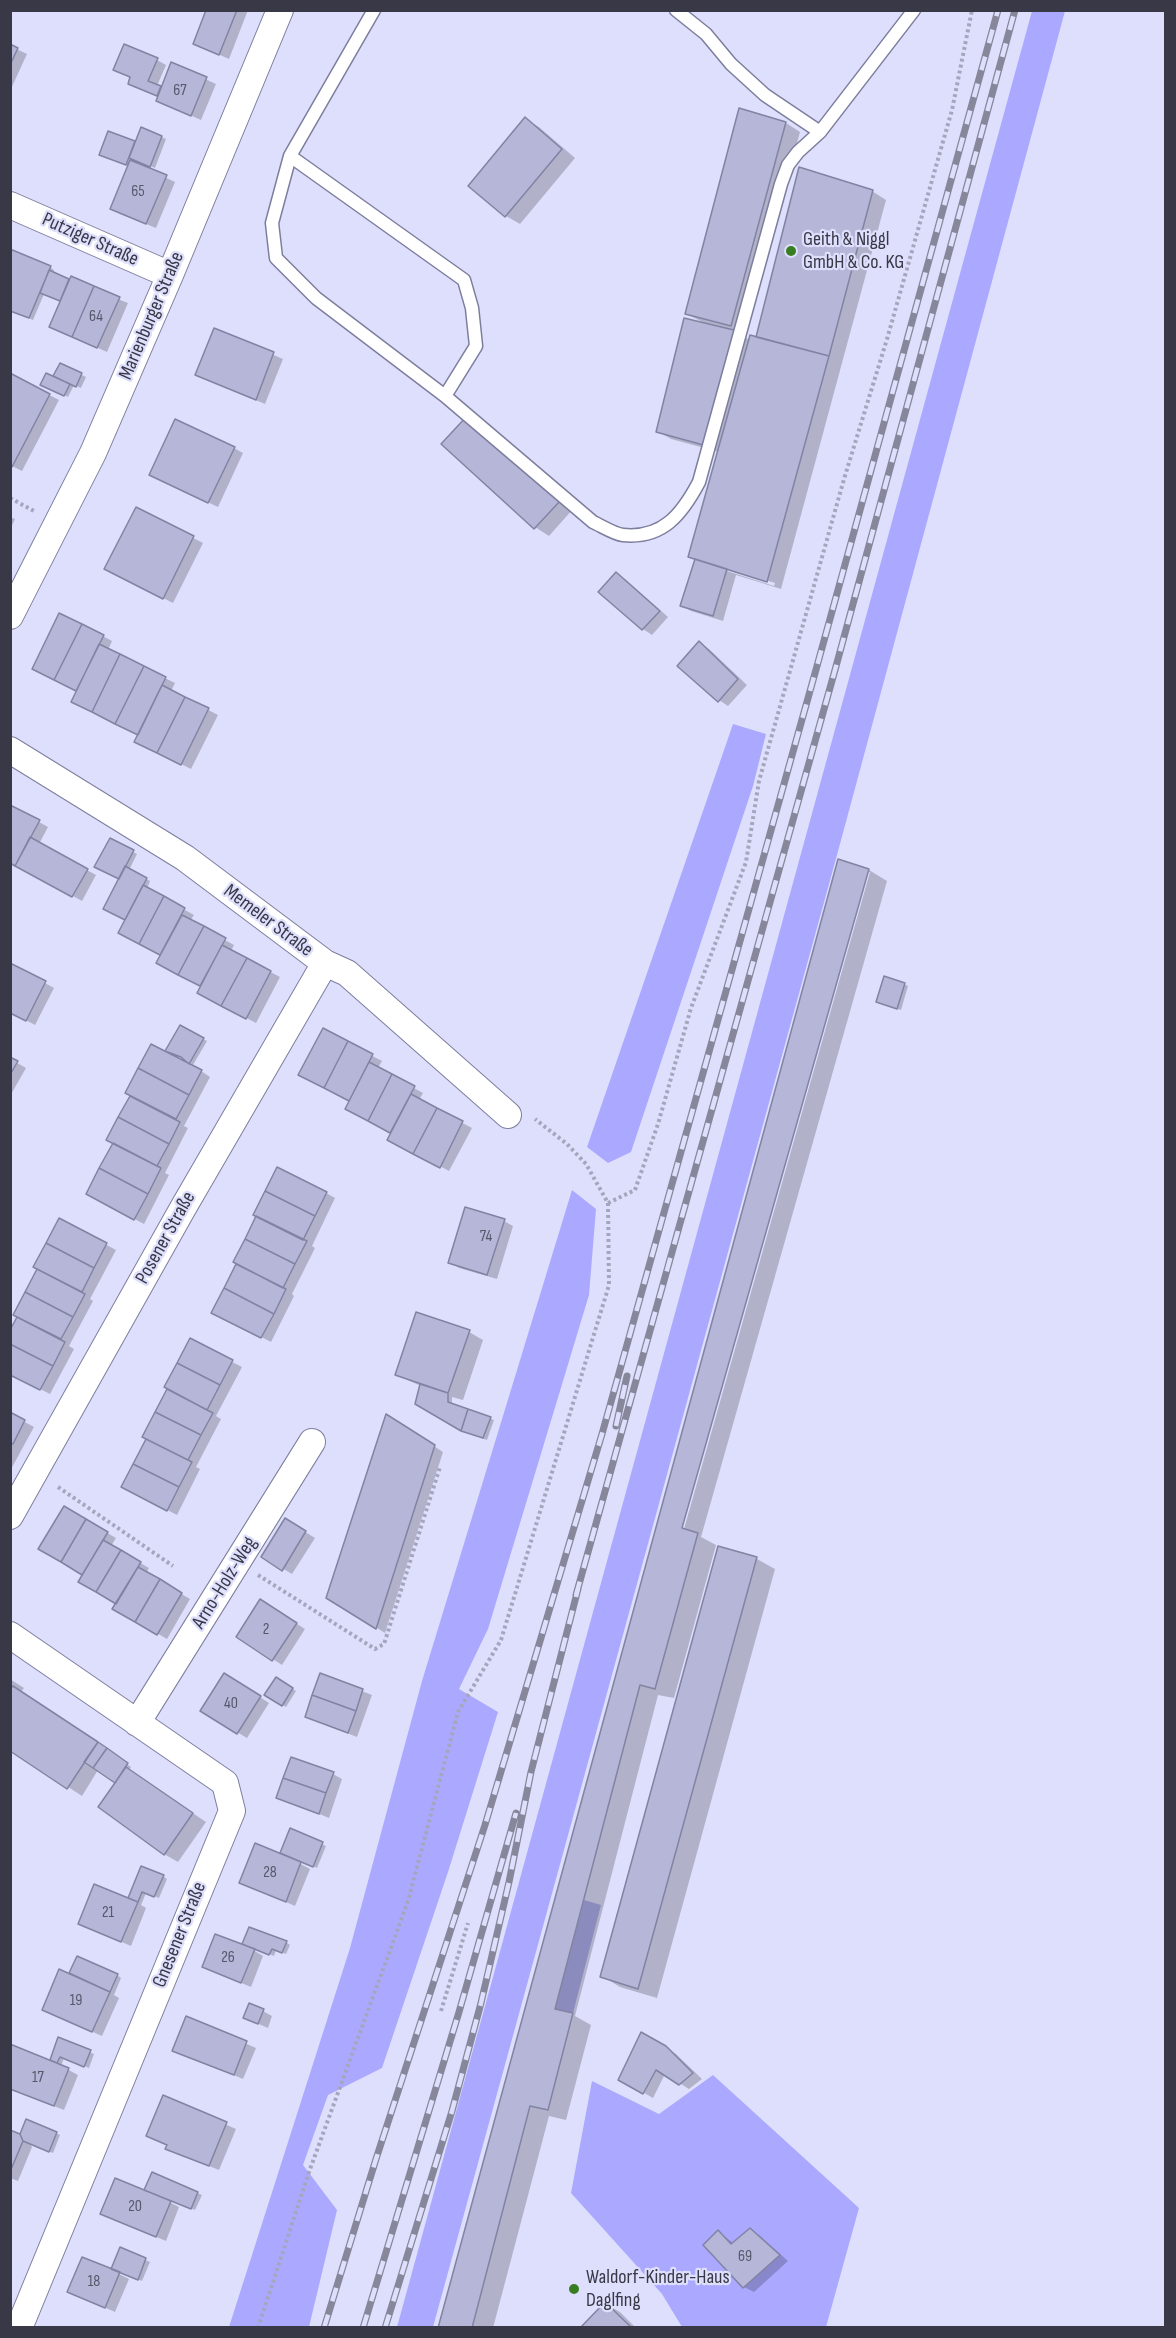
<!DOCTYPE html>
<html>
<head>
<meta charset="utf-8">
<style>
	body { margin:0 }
	#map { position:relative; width:1176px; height:2338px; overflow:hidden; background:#dedffc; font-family:"Sofia Sans Condensed",sans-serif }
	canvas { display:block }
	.frame { position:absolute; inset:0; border:12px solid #383846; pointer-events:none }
</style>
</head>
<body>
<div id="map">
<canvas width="1176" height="2338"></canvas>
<div class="frame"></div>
</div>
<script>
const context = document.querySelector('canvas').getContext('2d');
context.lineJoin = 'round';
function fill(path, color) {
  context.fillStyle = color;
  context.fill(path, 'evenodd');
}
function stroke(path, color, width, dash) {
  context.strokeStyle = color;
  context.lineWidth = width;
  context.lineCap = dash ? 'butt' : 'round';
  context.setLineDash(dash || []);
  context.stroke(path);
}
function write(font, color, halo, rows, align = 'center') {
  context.font = font + ' "Sofia Sans Condensed",sans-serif';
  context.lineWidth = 4.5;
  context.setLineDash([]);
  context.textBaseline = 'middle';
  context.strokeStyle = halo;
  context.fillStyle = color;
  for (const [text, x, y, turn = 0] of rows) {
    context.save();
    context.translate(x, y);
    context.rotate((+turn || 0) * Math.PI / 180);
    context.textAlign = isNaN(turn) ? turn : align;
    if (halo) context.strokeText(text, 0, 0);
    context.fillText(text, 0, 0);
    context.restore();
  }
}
const green = new Path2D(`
	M584 1900 601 1905 573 2013 555 2009Z`);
const forest = new Path2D(`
	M1032 11H1065L837 855 433 2327H397Z
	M733 724 766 734 753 786 631 1152 608 1163 587 1147Z
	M572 1190 596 1209 589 1295 488 1629 459 1689 498 1712 448 1872 382 2068 328 2095 303 2165 337 2210 309 2327H229L350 1948 422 1681Z
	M713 2075 859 2208 826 2327H682L662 2294 571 2193 592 2081 659 2114Z`);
const shadow = new Path2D(`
	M208 10H248L229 59 195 44Z
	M10 46 27 54 10 91Z
	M157 60 166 65 157 86 162 88 172 64 216 84 201 120 167 105 159 97 139 88 132 78 115 70Z
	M740 110 786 123 800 132 746 333 735 332 750 340 757 339 872 191 886 200 781 589 736 575 723 621 691 611 682 606 696 560 689 557 719 452 671 439 657 431 704 323 687 314ZM723 567 775 583 774 586 727 571Z
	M525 119 539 127 575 158 520 224 506 216Z
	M142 129 166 139 155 168 133 159 132 162 175 182 156 228 121 214 129 166 105 157 109 133 137 144Z
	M10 251 51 268 54 270 53 274 128 303 107 352 60 331 62 301 44 294 33 320 10 310Z
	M215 330 283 359 265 404 197 375Z
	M61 365 86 377 81 388 74 385 68 397 42 384 54 378Z
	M10 375 59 400 22 471 10 465Z
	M467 418 573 509 549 536 535 527Z
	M234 448 243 453 218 507 160 480Z
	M136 509 203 543 173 603 115 574Z
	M10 517 15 519 10 530Z
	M616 574 625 579 668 617 652 635 643 629 600 591Z
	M103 636 112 641 108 650 175 683 171 691 218 715 191 769 145 746 139 735 78 691 43 673Z
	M700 643 709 649 747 685 728 706 719 700Z
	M10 806 48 827 39 844 96 875 82 901 10 862Z
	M110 840 137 854 129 870 150 881 147 889 194 915 190 921 234 945 231 951 280 977 256 1023 208 998 202 986 167 968 162 955 129 937 121 879Z
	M839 861 869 870 887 881 701 1537 716 1545 674 1698 658 1695 575 2016 591 2025 566 2120 549 2116 493 2328H440ZM867 872H870L682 1536 679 1535Z
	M10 964 54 988 35 1025 10 1012Z
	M904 984 908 986 901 1010 882 1004Z
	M181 1027 207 1041 193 1065 184 1057Z
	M323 1030 382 1061 378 1068 423 1093 419 1100 472 1128 449 1171 398 1144 392 1133 356 1114 351 1101 310 1079Z
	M10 1059 26 1068 10 1096Z
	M201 1071 210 1077 184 1126 188 1128 165 1173 169 1175 144 1224 97 1199 114 1143 108 1139 132 1095Z
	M326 1193 335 1198 312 1246 315 1248 292 1294 294 1296 271 1342 213 1312 238 1264 258 1216Z
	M60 1220 116 1250 90 1299 93 1301 69 1346 74 1349 50 1394 10 1374V1333Z
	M504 1221 513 1226 497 1279 459 1268 449 1262Z
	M469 1332 483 1340 463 1400 452 1397V1405L494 1420 487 1440 467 1433 421 1386 396 1375Z
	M190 1340 242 1367 216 1416 221 1419 196 1467 200 1469 177 1515 123 1487 148 1438 144 1436 169 1389Z
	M10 1414 34 1427 10 1471Z
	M396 1421 443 1452 385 1633 328 1597Z
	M64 1508 116 1538 111 1546 149 1568 146 1573 190 1599 167 1639 115 1609 118 1603 84 1574 40 1549Z
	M286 1520 315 1538 292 1574 263 1557Z
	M719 1548 757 1559 775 1569 657 1998 620 1987 602 1976Z
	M270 1607 305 1629 282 1665 238 1637Z
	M321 1675 372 1695 357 1737 306 1717Z
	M10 1679 24 1688 21 1692 131 1767 129 1770 206 1822 178 1862 164 1854 117 1783 98 1770 82 1796 10 1749Z
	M276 1679 296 1691 286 1707 266 1695Z
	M234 1680 269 1703 247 1738 202 1711Z
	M333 1774 342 1779 329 1818 278 1797Z
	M290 1830 326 1846 317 1868 298 1860 297 1862 310 1869 295 1906 241 1882 288 1858Z
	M163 1876 167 1879 159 1898 146 1893 141 1905 146 1908 131 1946 80 1924 129 1900Z
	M286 1942 290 1945 286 1954 276 1950 274 1956 254 1948 253 1950 263 1956 251 1987 204 1967 249 1948Z
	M117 1975 121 1978 114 1995 119 1998 102 2036 43 2010 77 1976Z
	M263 2011 272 2016 268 2028 254 2022Z
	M187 2018 256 2048 243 2079 174 2050Z
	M642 2034 676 2054 702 2079 689 2089 665 2074 653 2098 620 2079Z
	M59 2039 94 2054 89 2068 64 2058 61 2066 78 2075 64 2110 10 2089 57 2065 58 2063 51 2059Z
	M164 2097 236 2129 219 2170 176 2153 168 2145 148 2136Z
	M10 2132 20 2136 56 2133 60 2135 53 2153 30 2144 32 2147 18 2181 10 2178Z
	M153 2174 202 2195 195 2210 172 2201 171 2203 179 2207 166 2241 102 2214 145 2192Z
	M750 2230 759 2235 788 2261 754 2292 744 2287 705 2245 719 2232 733 2243Z
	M121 2249 150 2262 142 2281 118 2271Z
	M119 2274 129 2279 115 2312 69 2292Z
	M606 2304 620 2312 636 2328H582Z`);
const building = new Path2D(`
	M206 10H237L219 55 193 44Z
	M10 44 18 48 10 65Z
	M124 44 158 58 148 81 161 86 157 96 128 84 130 77 113 70Z
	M171 62 207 77 191 116 156 101Z
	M739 108 786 122 731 326 685 314Z
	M525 117 562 149 505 217 468 186Z
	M141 127 162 136 150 167 129 158Z
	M108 131 135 141 126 165 99 155Z
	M130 160 167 175 146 224 110 209Z
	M799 167 873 190 829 356 756 337Z
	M10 249 51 266 29 318 10 311Z
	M49 270 69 279 60 301 40 293Z
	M71 276 94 286 72 337 49 327Z
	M94 286 120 297 97 348 72 337Z
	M684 318 738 331 707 446 656 432Z
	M214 328 274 352 256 400 195 375Z
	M750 335 829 356 767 582 688 557Z
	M60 363 82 373 76 387 53 376Z
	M10 373 50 394 12 467 10 466Z
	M46 373 70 384 64 396 40 385Z
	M467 416 560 501 534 529 441 444Z
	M175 419 235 447 208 503 149 475Z
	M136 507 194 536 163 599 104 569Z
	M695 559 727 569 713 616 680 606Z
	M616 572 660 611 642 630 598 592Z
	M59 613 82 624 54 680 32 669Z
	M82 624 104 635 76 691 54 680Z
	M699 641 738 679 718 702 677 666Z
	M99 644 120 654 92 712 71 702Z
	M120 654 144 666 115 724 92 712Z
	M144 666 166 677 138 735 115 724Z
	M162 685 185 697 157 753 134 742Z
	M185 697 209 708 181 765 157 753Z
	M10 805 40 820 15 866 10 863Z
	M30 837 88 869 72 897 15 866Z
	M110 838 134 850 119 879 94 867Z
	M838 859 869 869 682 1528 698 1533 655 1689 640 1685 555 2009 573 2013 548 2110 530 2106 472 2328H438Z
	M125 866 147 878 125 920 103 909Z
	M143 885 164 896 139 944 118 933Z
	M164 896 185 908 160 955 139 944Z
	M182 915 204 926 178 975 156 963Z
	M204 926 226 938 200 986 178 975Z
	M222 945 247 958 221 1006 197 993Z
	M247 958 271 971 246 1019 221 1006Z
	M10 963 46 981 26 1021 10 1013Z
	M884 976 905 983 897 1009 876 1002Z
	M180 1025 204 1038 189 1064 181 1057 165 1051Z
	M323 1028 348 1041 324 1088 298 1075Z
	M348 1041 373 1054 349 1101 324 1088Z
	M151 1044 202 1070 189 1095 138 1068Z
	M10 1057 18 1061 10 1075Z
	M369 1062 392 1074 368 1121 345 1109Z
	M138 1068 189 1095 176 1119 125 1093Z
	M392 1074 415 1086 390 1133 368 1121Z
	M411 1094 437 1108 413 1154 387 1140Z
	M130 1096 180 1122 169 1144 118 1117Z
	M437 1108 463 1121 440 1168 413 1154Z
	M118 1117 169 1144 157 1166 106 1140Z
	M113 1143 161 1168 148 1194 99 1168Z
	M277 1167 327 1192 315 1216 265 1191Z
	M99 1168 148 1194 134 1220 86 1194Z
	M265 1191 315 1216 303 1240 253 1215Z
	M465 1207 505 1219 487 1275 448 1263Z
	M256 1216 307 1241 295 1264 245 1239Z
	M59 1218 107 1243 94 1268 46 1243Z
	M245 1239 295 1264 283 1288 233 1262Z
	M46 1243 94 1268 82 1292 33 1267Z
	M236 1264 286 1289 274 1314 224 1288Z
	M37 1269 85 1294 73 1317 25 1292Z
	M224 1288 274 1314 261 1338 211 1313Z
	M25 1292 73 1317 61 1339 13 1315Z
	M416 1312 470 1330 448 1393 395 1375Z
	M17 1317 65 1342 53 1366 10 1344V1330Z
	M190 1338 233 1360 220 1385 177 1363Z
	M10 1344 53 1366 40 1390 10 1375Z
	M177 1363 220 1385 207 1410 164 1387Z
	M420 1384 448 1393V1402L468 1409 461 1431 415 1404Z
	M167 1389 213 1413 201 1435 155 1412Z
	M468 1409 491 1417 483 1438 461 1431Z
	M10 1412 25 1420 13 1444 10 1443Z
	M155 1412 201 1435 188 1460 142 1437Z
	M386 1414 435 1445 376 1629 326 1598Z
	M146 1439 192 1462 179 1487 133 1464Z
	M133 1464 179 1487 167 1511 121 1487Z
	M64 1506 86 1519 61 1562 38 1549Z
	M285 1518 306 1531 282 1571 261 1557Z
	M86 1519 108 1532 82 1575 61 1562Z
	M103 1540 121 1550 96 1592 78 1582Z
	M718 1546 757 1557 638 1989 600 1977Z
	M121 1550 141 1562 116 1604 96 1592Z
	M138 1567 160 1579 135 1622 112 1609Z
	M160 1579 182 1593 157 1635 135 1622Z
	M260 1599 297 1623 272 1661 236 1637Z
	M224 1673 261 1696 237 1734 200 1711Z
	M320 1673 363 1689 356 1711 312 1695Z
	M276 1677 293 1688 282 1706 264 1695Z
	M13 1686 98 1742 67 1789 10 1751V1689Z
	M312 1695 356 1711 348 1733 305 1717Z
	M98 1742 107 1748 93 1768 84 1762Z
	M107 1748 128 1763 115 1783 93 1768Z
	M291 1757 334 1772 326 1793 283 1778Z
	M126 1767 193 1813 164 1855 98 1807Z
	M283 1778 326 1793 319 1814 276 1798Z
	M290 1828 323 1842 313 1867 280 1853Z
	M255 1843 301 1862 286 1902 239 1883Z
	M141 1866 164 1875 154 1897 142 1892 138 1902 128 1898Z
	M94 1884 138 1902 121 1942 78 1924Z
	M249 1927 287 1941 282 1953 272 1949 269 1955 242 1944Z
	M215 1934 255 1949 241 1983 202 1967Z
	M77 1956 118 1974 110 1992 69 1973Z
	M59 1969 110 1992 92 2032 42 2010Z
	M249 2003 264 2009 258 2024 243 2018Z
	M186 2016 247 2041 234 2075 172 2051Z
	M641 2032 666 2046 693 2073 679 2085 656 2070 643 2094 618 2080Z
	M58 2037 91 2050 84 2067 60 2057 57 2063 50 2060Z
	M10 2044 69 2068 54 2106 10 2089Z
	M163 2095 227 2122 209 2166 165 2149 167 2145 146 2136Z
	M26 2119 57 2132 49 2152 23 2141 20 2134Z
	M10 2130 20 2134 23 2141 10 2172Z
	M152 2172 198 2192 191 2209 144 2190Z
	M115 2178 171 2201 156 2237 100 2214Z
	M750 2228 780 2255 743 2288 703 2245 718 2230 731 2244Z
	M120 2247 146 2258 138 2280 111 2269Z
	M82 2257 120 2272 105 2308 67 2292Z
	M605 2302 632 2328H580Z`);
const path = new Path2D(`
	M10 498 34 511
	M608 1203 635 1190 658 1124 691 1008 746 862 759 781 844 479 887 339 952 110 972 10
	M58 1487 173 1566
	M258 1575 375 1649 384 1644 440 1467
	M441 2011 468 1923
	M258 2328 309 2172 408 1901 458 1712 501 1640 609 1285 608 1203 586 1164 567 1144 535 1119`);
const service = new Path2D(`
	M676 10 706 34 731 64 765 95 820 132
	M290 156 374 10
	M445 396 476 346 472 308 464 280 290 156 272 223 276 258 316 298 445 396 593 522C602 526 614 534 623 535 663 539 682 514 699 482L781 184 788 165 798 152 820 132 914 10`);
const minor = new Path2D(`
	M10 205 170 275
	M10 616 93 453 170 275 280 10
	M10 750 185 858 325 963 347 973 508 1115
	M10 1516 183 1208 325 963
	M10 1635 225 1783 232 1811 19 2328
	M137 1723 312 1442`);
const rail = new Path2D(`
	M616 1426 627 1376
	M576 1595 835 670 1015 10
	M324 2328 376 2159 485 1825 602 1434 817 666 998 10
	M363 2328 459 2012 516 1813
	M385 2328 452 2111 481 2003 509 1882 531 1772 578 1589`);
const markers = [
	[791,251,6,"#377e23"],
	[574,2289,6,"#377e23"]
];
const numberNames = [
	["67",180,91],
	["65",138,192],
	["64",96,317],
	["74",486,1237],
	["2",266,1630],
	["40",231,1704],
	["28",270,1873],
	["21",108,1913],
	["26",228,1958],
	["19",76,2001],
	["17",38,2078],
	["20",135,2207],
	["69",745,2257],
	["18",94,2282]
];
const streetNames = [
	["Putziger Straße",90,240,24],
	["Marienburger Straße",152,316,-67],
	["Memeler Straße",268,921,37],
	["Posener Straße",166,1238,-61],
	["Arno-Holz-Weg",225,1583,-58],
	["Gnesener Straße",180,1935,-68]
];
const poiNames = [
	["Geith & Niggl",803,240],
	["GmbH & Co. KG",803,263],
	["Waldorf-Kinder-Haus",586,2278],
	["Daglfing",586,2301]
];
fill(green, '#aeaeed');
fill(forest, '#aba9ff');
fill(shadow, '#0003');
fill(building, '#b5b6d8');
stroke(building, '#8283a3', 1.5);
stroke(service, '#7d7e9e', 15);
stroke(minor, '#7d7e9e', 28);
stroke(path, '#a5a6be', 4, [3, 3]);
stroke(service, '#fff', 12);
stroke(minor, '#fff', 26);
stroke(rail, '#87879c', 7);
stroke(rail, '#dedffc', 4.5, [14]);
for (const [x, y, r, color] of markers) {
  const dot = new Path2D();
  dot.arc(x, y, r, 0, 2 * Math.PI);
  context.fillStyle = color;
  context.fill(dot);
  stroke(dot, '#dedffc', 2);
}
write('16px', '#57586a', null, numberNames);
write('20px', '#383846', '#dedffc', streetNames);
write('20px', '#383846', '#dedffc', poiNames, 'left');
</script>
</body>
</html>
